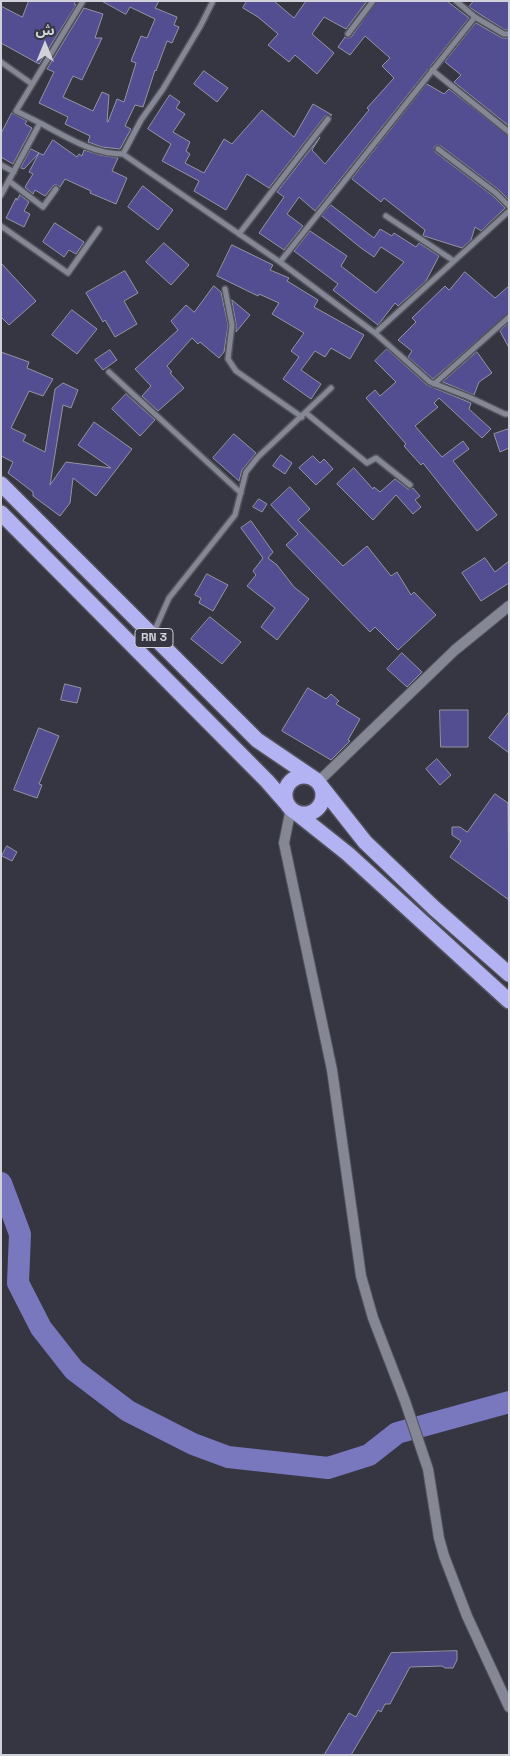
<!DOCTYPE html>
<html>
<head>
<meta charset="utf-8">
<style>
	body { margin:0 }
	#map { position:relative; width:510px; height:1756px; overflow:hidden; background:#363642; font-family:"Space Grotesk","Noto Sans Arabic",sans-serif }
	canvas { display:block }
	.frame { position:absolute; inset:0; border:2px solid #d1d2d9; pointer-events:none }
	.north { position:absolute; left:20px; top:20px; width:50px; height:50px; -webkit-text-stroke:4px #363642; paint-order:stroke; rotate:0deg; font-size:14px; font-weight:700; line-height:20px; text-align:center; color:#d1d2d9 }
	.north::after { content:''; display:block; margin:auto; width:18px; height:22px; background:#d1d2d9; clip-path:polygon(50% 0,100% 100%,50% 72%,0 100%) }
</style>
</head>
<body>
<div id="map">
<canvas width="510" height="1756"></canvas>
<div class="frame"></div>
<div class="north">ش</div>
</div>
<script>
const context = document.querySelector('canvas').getContext('2d');
context.lineJoin = 'round';
function stroke(path, color, width, dash) {
  context.strokeStyle = color;
  context.lineWidth = width;
  context.lineCap = dash ? 'butt' : 'round';
  context.setLineDash(dash || []);
  context.stroke(path);
}
function fill(path, color) {
  context.fillStyle = color;
  context.fill(path, 'evenodd');
}
function write(font, color, halo, rows, align = 'center') {
  context.font = font + ' "Space Grotesk",sans-serif';
  context.lineWidth = 4.5;
  context.setLineDash([]);
  context.textBaseline = 'middle';
  context.strokeStyle = halo;
  context.fillStyle = color;
  for (const [text, x, y, turn = 0] of rows) {
    context.save();
    context.translate(x, y);
    context.rotate((+turn || 0) * Math.PI / 180);
    context.textAlign = isNaN(turn) ? turn : align;
    if (halo) context.strokeText(text, 0, 0);
    context.fillText(text, 0, 0);
    context.restore();
  }
}
const river = new Path2D(`
	M1 1183 20 1234 18 1283 41 1328 74 1370 128 1411 193 1444 228 1457 328 1468 369 1455 397 1433 509 1402`);
const building = new Path2D(`
	M29 1H76L74 4 76 5 39 64 1 43V6L22 17Z
	M102 1H159L155 8 177 17 174 25 179 27 172 43 167 41 156 71 155 70 143 107 135 105 125 126 131 129 120 149 102 147 88 142 90 136 65 124 68 117 39 103 54 72 47 69 84 8 103 14 95 38H102L82 80 73 76 63 97 93 111 102 92 109 95 107 122H108L117 99 124 102 136 63 131 61 141 36 147 38 155 19 130 7 126 14Z
	M247 1H274L294 18 306 1H367L346 29 324 17 312 34 334 53 317 74 295 55 289 62 268 45 278 34 258 17 243 8Z
	M377 1H447L469 18 315 211 299 197 287 214 303 226 284 250 259 233 284 197 277 192 320 137 312 150 325 164 369 110 367 108 394 78 382 66 390 58 365 36 350 55 338 47 345 37 348 38 351 37Z
	M474 1H509V30H505L478 13 469 7Z
	M476 23 502 38H509V126L454 82 461 75 445 62Z
	M204 71 228 88 217 102 194 84Z
	M427 84 444 94 449 89 509 136V200L499 190 441 146 437 145 434 147 435 152 493 196 505 208 481 231 475 227 471 240 462 248 424 236 423 235 425 230 384 198 381 202 352 179Z
	M170 95 180 102 176 108 185 114 173 132 190 142 186 151 190 154 185 163 204 173 224 139 232 144 262 110 294 137 313 104 332 115 325 116 269 188 247 174 226 210 194 191 199 181 162 161 171 144 148 129Z
	M12 113 27 121 25 124 32 128 13 164 1 157V134Z
	M53 140 77 157 79 154 82 156 84 150 100 155 118 158 112 171 127 178 116 204 90 193 91 191 65 179 60 187 57 185H54L45 196 35 190 33 194 25 187 33 174 29 172 39 153 43 155Z
	M31 149 39 153 24 169 21 168Z
	M143 186 173 210 158 230 128 207Z
	M20 195 29 202 24 211 30 214 24 227 6 218 16 198 17 200Z
	M331 205 374 238 380 229 392 236 394 233 416 247 419 243 439 256 426 281 398 306 395 303 378 325 333 290 338 284 294 251 310 231 347 256 341 266 376 293 404 262 381 247 374 257 361 248 322 216Z
	M55 223 84 242 76 254 69 250 64 257 43 242Z
	M164 243 189 265 171 285 146 262Z
	M232 245 273 265 270 270 289 278 287 281 318 300 314 307 364 335 350 359 331 348 325 357 315 351 301 370 321 384 311 399 283 379 299 357 291 351 304 333 272 314 279 303 259 294 258 296 217 276Z
	M1 263 36 301 9 325 1 317Z
	M125 271 138 293 124 301 137 324 115 337 105 320 103 322 86 293Z
	M465 272 495 298 509 286V313L433 379 408 357 412 351 398 340 416 322 412 318 445 286 449 290Z
	M214 286 221 292 228 325 224 352 219 358 200 342 198 344 192 338 167 366 172 372 170 373 184 388 158 411 142 396 151 386 135 369 178 330 171 321 186 305 194 312Z
	M232 300 250 315 236 332V324Z
	M72 310 97 329 77 354 52 335Z
	M509 323V348L500 331Z
	M387 349 427 385 471 403 469 409 491 429 482 438 439 398 434 403 438 407 415 426 442 457 463 441 469 449 453 461 497 515 477 531 423 463 421 465 404 446 406 444 366 398 375 390 380 396 396 382 375 361Z
	M110 350 117 360 103 370 95 360Z
	M1 352 29 362 27 368 53 379 43 396 29 391 11 428 26 435 23 441 45 452 55 389 63 383 78 390 71 408 63 405 50 485 66 462 111 468 78 445 94 422 132 449 96 496 73 478 70 503 60 516 33 496V492L8 473 13 462 1 456Z
	M477 352 492 373 479 382 474 395 443 382Z
	M126 394 155 420 140 436 112 409Z
	M509 429V448L500 452 494 434Z
	M234 434 256 453 242 470 239 481 213 458Z
	M281 455 292 463 285 474 273 466Z
	M313 456 320 463 324 459 333 469 316 485 299 468Z
	M354 468 373 489 374 487 380 492 395 479 408 489 413 488 420 496 415 500 421 507 413 514 396 495 373 520 337 484Z
	M290 487 310 509 298 520 343 566 367 546 391 576 397 572 411 595 414 592 436 615 398 650 375 627 370 632 286 545 298 534 271 505Z
	M259 499 267 504 262 512 253 507Z
	M251 521 273 552 268 558 277 565 294 587 309 599 277 640 261 627 275 608 247 586 256 575 253 571 263 558 241 528Z
	M485 558 495 572 509 561V583L481 601 462 573Z
	M207 574 228 585 213 611 199 603 201 598 195 595Z
	M210 617 241 642 222 664 191 639Z
	M402 653 422 672 407 687 387 669Z
	M65 684 81 688 77 703 61 700Z
	M308 688 326 699 331 694 339 701 336 704 360 719 348 740 350 741 331 760 282 731Z
	M440 710H468V747H441Z
	M509 712V753L489 738Z
	M39 728 59 736 39 784 42 785 37 798 14 790Z
	M437 759 451 775 440 785 426 769Z
	M495 794 508 803 509 900 450 857 461 841 452 835V827H460L467 832Z
	M7 846 17 852 12 861 2 856Z
	M457 1651V1660L453 1668H445L442 1666 410 1667 390 1704H385L381 1712 378 1710 351 1755H324L349 1713 356 1717 391 1653Z`);
const street = new Path2D(`
	M456 1 475 17 504 34H509
	M348 34 373 1
	M1 62 32 84
	M432 70 509 132
	M40 123 16 111 83 1
	M438 149 496 193 509 206
	M123 154 141 120 163 89 201 25 213 1
	M1 165 14 172
	M9 181 43 207 56 189
	M1 195 40 123C67 137 92 154 123 154L280 262 375 333 430 382 469 397 505 414H509
	M386 216 454 261
	M1 226 68 273 99 229
	M239 234 328 119
	M280 262 475 17
	M225 289 232 325 228 359 236 371 302 417
	M375 333 509 211
	M109 372 241 493
	M434 384 509 317
	M306 413 367 463 376 458 410 485
	M153 634 169 598 235 515 246 472 258 457 331 388`);
const secondary = new Path2D(`
	M318 782 455 650 509 606
	M291 808 284 843 332 1070 361 1276 373 1318 405 1401 428 1469 439 1538 444 1556 467 1616 509 1707`);
const highway = new Path2D(`
	M1 484 257 740 316 780
	M1 513 267 781 288 805
	M285 795a19 19 0 1 1 38 0a19 19 0 1 1-38 0Z
	M320 785 365 842 434 908 509 974
	M294 811 348 854 509 1001`);
const shields = [
	[154,638,38]
];
const shieldNames = [
	["RN 3",154,638]
];
stroke(river, '#7977be', 22);
fill(building, '#524e91');
stroke(building, '#9394a2', 1);
stroke(street, '#53535d', 8);
stroke(secondary, '#53535d', 12);
stroke(highway, '#53535d', 18);
stroke(street, '#868795', 5);
stroke(secondary, '#868795', 10);
stroke(highway, '#b3b3f3', 15);
for (const [x, y, w] of shields) {
  const box = new Path2D();
  box.roundRect(x - w / 2, y - 9.5, w, 19, 4);
  context.fillStyle = '#363642';
  context.fill(box);
  stroke(box, '#d1d2d9', 1);
}
write('bold 12px', '#d1d2d9', null, shieldNames);
</script>
</body>
</html>
